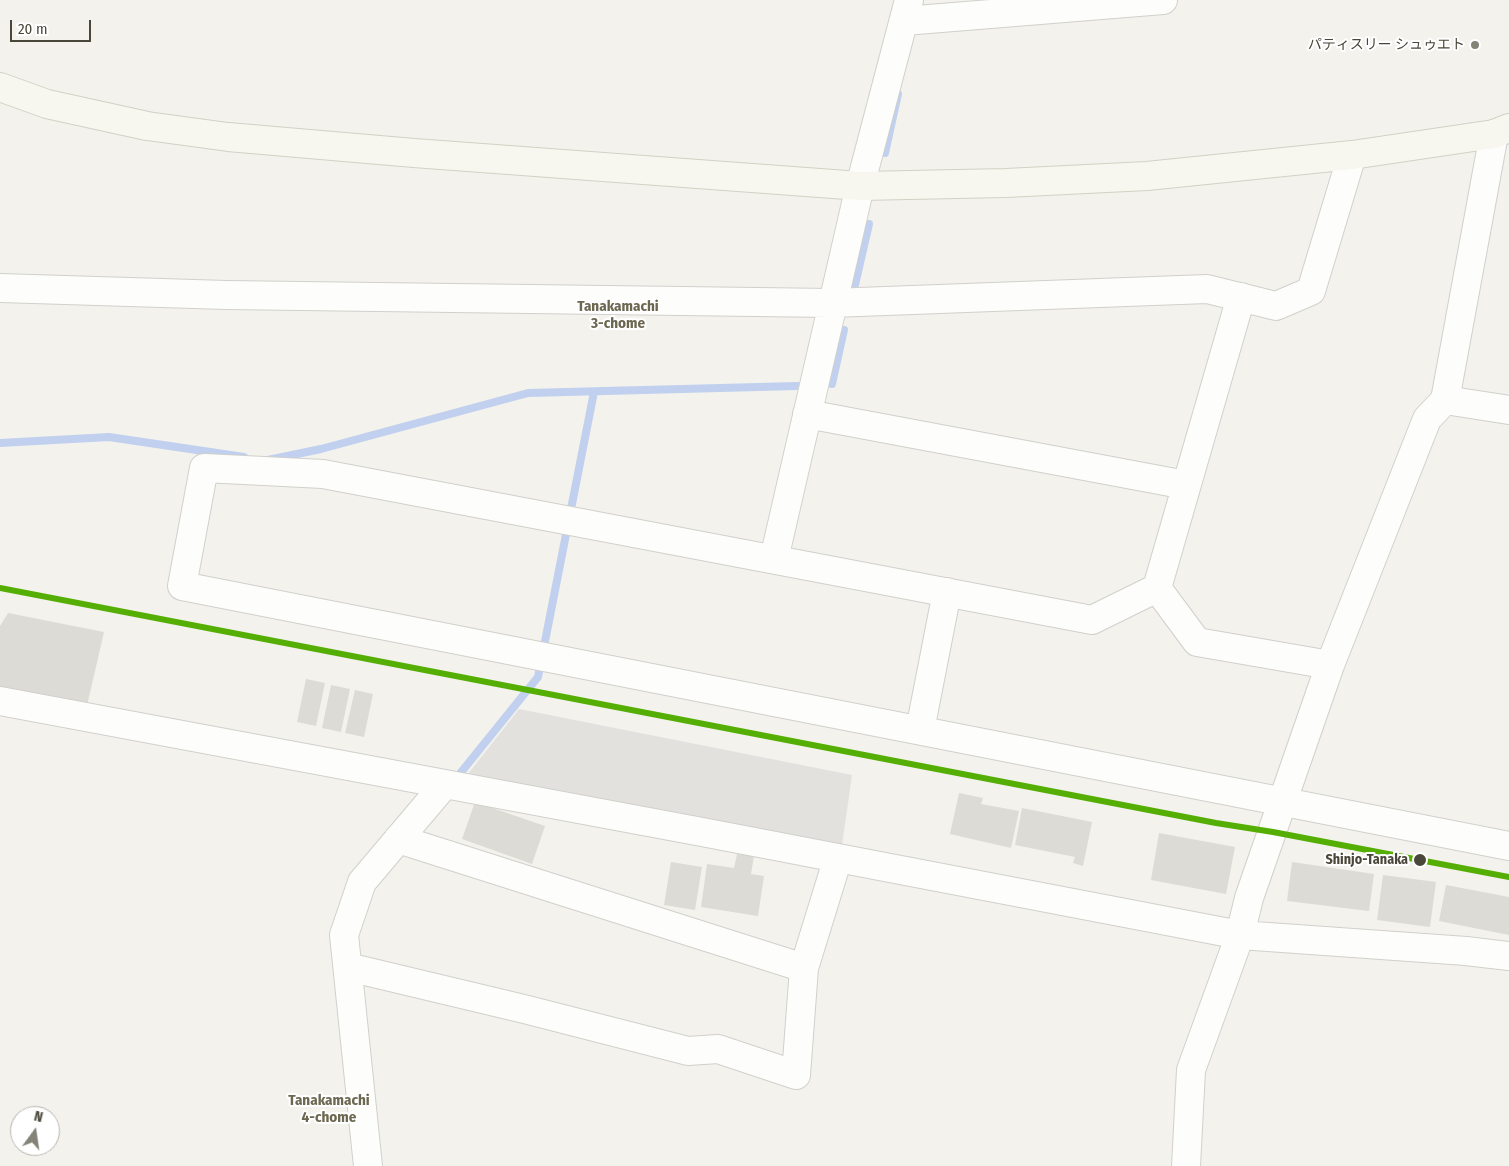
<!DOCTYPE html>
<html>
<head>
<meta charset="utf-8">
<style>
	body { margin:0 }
	#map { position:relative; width:1509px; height:1166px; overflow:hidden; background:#f3f2ed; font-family:"Fira Sans Condensed",sans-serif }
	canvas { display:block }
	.north { position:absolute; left:10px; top:1106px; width:50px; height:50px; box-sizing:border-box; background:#fff; border:1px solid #b6b5b0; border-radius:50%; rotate:14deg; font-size:14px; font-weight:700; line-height:20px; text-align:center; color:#494739 }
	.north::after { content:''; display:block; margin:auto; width:18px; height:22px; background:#848378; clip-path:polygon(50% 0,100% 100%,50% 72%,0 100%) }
	.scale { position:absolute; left:10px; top:20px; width:81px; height:22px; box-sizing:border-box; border:2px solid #494739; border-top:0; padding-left:6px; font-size:15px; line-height:18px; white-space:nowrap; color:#494739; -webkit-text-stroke:4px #fff; paint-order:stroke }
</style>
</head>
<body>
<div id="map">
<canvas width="1509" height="1166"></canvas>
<div class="north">N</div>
<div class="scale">20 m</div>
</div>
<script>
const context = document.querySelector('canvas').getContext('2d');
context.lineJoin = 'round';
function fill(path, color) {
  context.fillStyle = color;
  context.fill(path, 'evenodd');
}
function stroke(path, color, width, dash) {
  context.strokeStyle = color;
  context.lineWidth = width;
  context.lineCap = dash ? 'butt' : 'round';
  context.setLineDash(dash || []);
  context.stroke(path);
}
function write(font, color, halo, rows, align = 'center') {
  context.font = font + ' "Fira Sans Condensed","Noto Sans JP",sans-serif';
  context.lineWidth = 4;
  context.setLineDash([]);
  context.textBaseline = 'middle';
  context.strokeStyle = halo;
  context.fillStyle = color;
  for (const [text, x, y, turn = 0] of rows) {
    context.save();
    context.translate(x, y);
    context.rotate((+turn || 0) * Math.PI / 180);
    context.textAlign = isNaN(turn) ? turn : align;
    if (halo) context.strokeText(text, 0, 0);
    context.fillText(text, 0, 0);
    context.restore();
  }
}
const parking = new Path2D(`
	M519 709 852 775 842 845 464 779Z`);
const stream = new Path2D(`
	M885 153 898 94
	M854 289 869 224
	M832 384 844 330
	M0 443 109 437 244 457
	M268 460 321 449 528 393 797 386
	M454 781 538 677 594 392`);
const building = new Path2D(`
	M8 613 104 632 86 710 0 695V626Z
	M306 679 325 683 316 726 297 722Z
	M331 685 350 689 341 732 322 728Z
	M355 690 373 694 364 737 345 733Z
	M959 793 983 798 981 804 1019 811 1011 848 950 834Z
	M475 802 545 826 532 864 462 839Z
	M1022 808 1092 822 1083 866 1073 863 1075 857 1015 845Z
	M1159 833 1235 847 1226 894 1151 880Z
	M737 854 754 856 751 874 764 876 758 916 701 907 707 864 734 868Z
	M671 862 702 867 695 910 664 905Z
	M1292 862 1374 874 1369 911 1287 901Z
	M1383 875 1436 882 1430 927 1377 920Z
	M1446 885 1509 897V935L1439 921Z`);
const street = new Path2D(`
	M904 21 1163 0
	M0 288 226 295 832 303 1207 289 1276 306 1311 291 1352 155
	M1241 297 1157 588 1092 620 323 474 204 468 182 586 1509 846
	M1445 400 1509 410
	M807 414 1186 485
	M774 559 860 186 909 0
	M1157 588 1197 642 1330 665
	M0 701 702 832 1240 935 1466 951 1509 956
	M920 730 947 592
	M398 839 804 968
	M348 967 524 1009 688 1051 718 1049 796 1075 804 968 838 858
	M368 1166 344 935 362 882 445 784
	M1186 1166 1191 1070 1240 935 1249 898 1330 665 1427 419 1445 400 1494 134`);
const secondary = new Path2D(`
	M0 87 47 104 147 126 228 137 414 153 860 186 1006 183 1147 176 1352 155 1494 134 1509 128`);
const rail1 = new Path2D(`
	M0 588 1216 823 1273 832 1509 877`);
const markers = [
	[1475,45,5,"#848378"],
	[1420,860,7,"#494739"]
];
const poiNames = [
	["パティスリー シュゥエト",1465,45]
];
const stopNames = [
	["Shinjo-Tanaka",1408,860]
];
const neighbourhoodNames = [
	["Tanakamachi",618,307],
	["3-chome",618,324],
	["Tanakamachi",329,1101],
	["4-chome",329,1118]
];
fill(parking, '#e2e1dd');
stroke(stream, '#c0d0ee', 8);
fill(building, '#dddbd5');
stroke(street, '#d1d0cb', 30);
stroke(secondary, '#d2d1c4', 30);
stroke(street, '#fdfdfc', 28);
stroke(secondary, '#f7f7f0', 28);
stroke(rail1, '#55ae04', 6);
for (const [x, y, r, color] of markers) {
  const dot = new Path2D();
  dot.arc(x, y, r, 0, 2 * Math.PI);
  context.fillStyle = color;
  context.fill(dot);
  stroke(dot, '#fff', 2);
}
write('14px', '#494739', '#fff', poiNames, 'right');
write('bold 14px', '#494739', '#fff', stopNames, 'right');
write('bold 15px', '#6c6750', '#fff', neighbourhoodNames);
</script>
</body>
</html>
